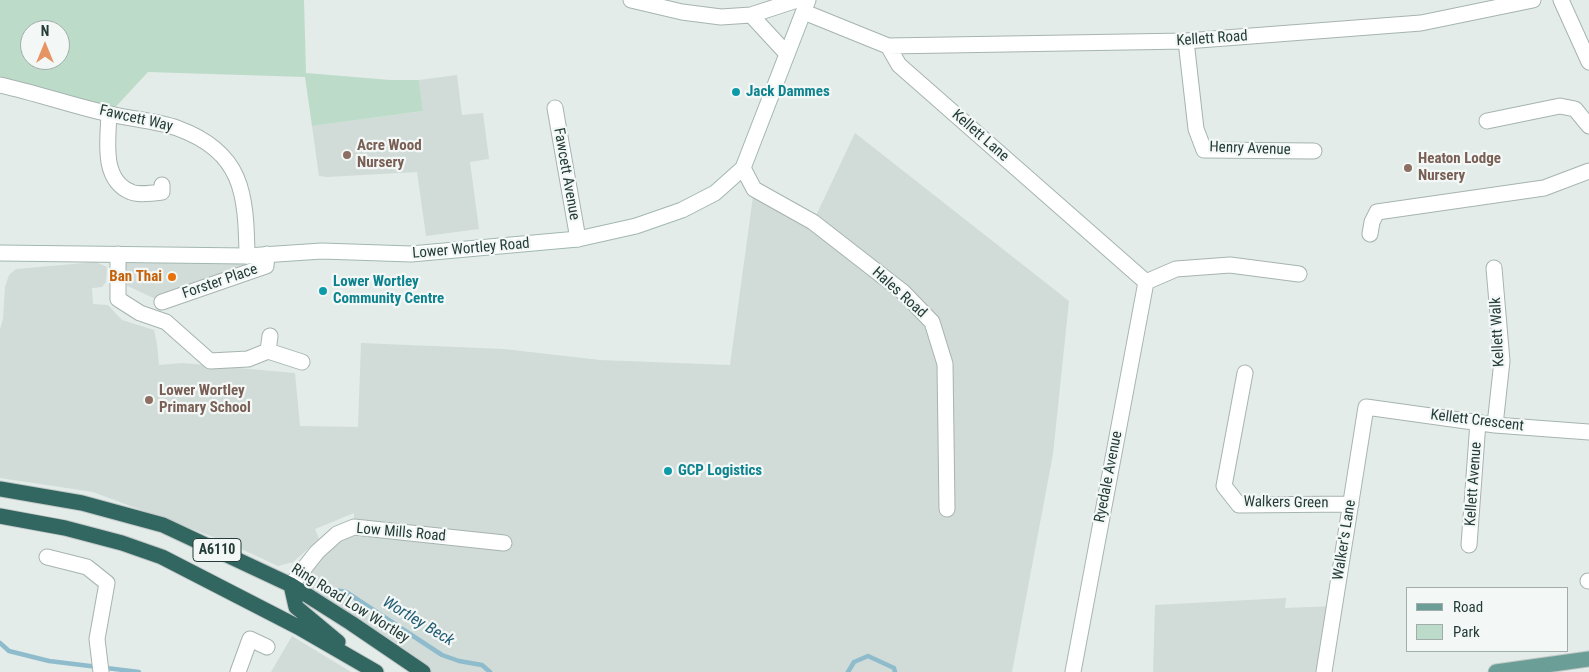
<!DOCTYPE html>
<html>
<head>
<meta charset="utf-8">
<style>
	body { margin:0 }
	#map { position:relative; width:1589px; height:672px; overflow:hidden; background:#e3ece9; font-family:"Roboto Condensed",sans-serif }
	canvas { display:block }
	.legend { position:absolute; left:1406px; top:587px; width:162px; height:65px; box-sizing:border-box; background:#f3f8f6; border:1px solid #a0adaa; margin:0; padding:6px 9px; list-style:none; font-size:15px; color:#243c38 }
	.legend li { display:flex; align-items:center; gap:10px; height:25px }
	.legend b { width:25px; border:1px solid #a0adaa }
	.north { position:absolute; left:20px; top:20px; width:50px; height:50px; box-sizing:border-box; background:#f3f8f6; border:1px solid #a0adaa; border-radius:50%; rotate:0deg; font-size:14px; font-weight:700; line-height:20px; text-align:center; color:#243c38 }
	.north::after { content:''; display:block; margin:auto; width:18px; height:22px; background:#e79465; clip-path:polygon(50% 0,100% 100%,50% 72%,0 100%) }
</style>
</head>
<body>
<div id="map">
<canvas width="1589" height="672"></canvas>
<ul class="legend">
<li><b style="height:6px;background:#6b9e97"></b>Road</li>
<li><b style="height:14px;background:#bddbc9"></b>Park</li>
</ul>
<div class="north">N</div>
</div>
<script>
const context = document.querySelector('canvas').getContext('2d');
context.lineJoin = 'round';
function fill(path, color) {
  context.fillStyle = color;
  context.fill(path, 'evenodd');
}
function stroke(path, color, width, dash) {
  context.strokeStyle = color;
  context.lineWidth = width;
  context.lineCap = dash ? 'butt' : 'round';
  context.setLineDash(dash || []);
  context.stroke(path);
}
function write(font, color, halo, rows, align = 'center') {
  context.font = font + ' "Roboto Condensed",sans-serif';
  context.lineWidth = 4.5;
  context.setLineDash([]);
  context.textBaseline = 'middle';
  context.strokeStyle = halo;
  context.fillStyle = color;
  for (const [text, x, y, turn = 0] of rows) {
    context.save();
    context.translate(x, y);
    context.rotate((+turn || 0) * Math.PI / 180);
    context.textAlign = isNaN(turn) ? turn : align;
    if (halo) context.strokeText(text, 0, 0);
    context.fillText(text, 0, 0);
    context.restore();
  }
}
const built = new Path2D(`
	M457 75 462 115 483 113 489 159 470 162 479 229 426 236 417 172 327 177 319 176 312 126 423 111 419 80Z
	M855 133 1069 301 1053 454 1012 672H421L291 585 354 527V513L315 529 319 539 293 562 278 566 224 541 93 492 0 478V329L3 319 5 287 9 275 16 269 96 262 107 267 106 282 102 287 92 288 93 304 108 305 122 320 154 330 157 344 159 365 182 363 295 373 300 426 358 427 361 343 504 349 600 360 730 365 754 189 813 222Z
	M118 254 247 256 266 266 162 302 117 281Z
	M1286 598 1285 608 1335 606 1324 672H1153L1155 605Z
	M292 636 351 672H271Z`);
const green = new Path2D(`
	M0 0H304L306 73 390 80H419L423 111 312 126 305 77 148 72 109 114 0 85ZM30 30H60V60H30Z`);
const stream = new Path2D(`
	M335 590 346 592 442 655 459 661 482 665 490 672
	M0 643 9 651 49 661 139 672
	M848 672 854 662 868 656 894 668 895 672`);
const street = new Path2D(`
	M631 0 682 12 721 17 751 15 787 54
	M1561 0 1589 62
	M804 12 888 46 899 65 1146 282
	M751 15 797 0
	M1186 41 1196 129 1204 150 1314 151
	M888 46 1186 41 1421 23 1533 0
	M0 85C37 93 73 106 110 114 131 119 157 121 177 128 243 152 246 193 247 256
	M555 108 578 239
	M109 114C108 140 101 180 131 192 137 195 155 193 162 192V185
	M1487 121 1560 106 1575 109 1589 126
	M743 168 754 189 813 222 903 292 932 322 945 364 947 509
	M1370 234 1372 222 1377 212 1544 188 1589 171
	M118 254V299L140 313 166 322 210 361 248 359 268 351 302 362
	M1494 268 1502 361 1495 425
	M1146 282 1176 269 1230 265 1299 274
	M162 302 266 266 267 254
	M268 351 270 336
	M1245 373 1224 486 1239 505 1351 504
	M1469 545 1478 422
	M47 557 87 567 107 583 97 639 101 672
	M1588 581H1589
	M291 585 317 552 337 534 354 527 504 543
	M238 672 250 639 267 647
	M1073 672 1146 282
	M1324 672 1366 407 1495 425 1589 432`);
const secondary = new Path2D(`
	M0 253 247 256 322 251 411 254 578 239 636 226 682 210 715 193 743 168 808 0`);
const primary = new Path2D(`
	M1496 672 1589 659`);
const highway = new Path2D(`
	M0 489 82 503 163 525 291 585 351 623 423 672
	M0 516 65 528 122 543 162 557 298 627 376 672
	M291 585 296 607 338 642`);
const markers = [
	[736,92,5,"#0f9aa8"],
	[347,155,5,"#8d6e63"],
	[1408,168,5,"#8d6e63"],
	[172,277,5,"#e8710a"],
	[323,291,5,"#0f9aa8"],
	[149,400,5,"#8d6e63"],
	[668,471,5,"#0f9aa8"]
];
const shields = [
	[217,550,48]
];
const shieldNames = [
	["A6110",217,550]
];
const streetNames = [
	["Kellett Road",1212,39,-4],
	["Fawcett Way",136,119,13],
	["Kellett Lane",980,136,41],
	["Henry Avenue",1250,149,2],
	["Fawcett Avenue",566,174,80],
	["Lower Wortley Road",471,249,-5],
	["Forster Place",220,282,-19],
	["Hales Road",899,293,42],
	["Kellett Walk",1498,332,-93],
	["Kellett Crescent",1477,421,7],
	["Ryedale Avenue",1109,477,-79],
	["Kellett Avenue",1474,484,-86],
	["Walkers Green",1286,503,1],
	["Low Mills Road",401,533,5],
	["Walker's Lane",1345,540,-81],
	["Ring Road Low Wortley",350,604,32]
];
const cultureNames = [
	["Jack Dammes",746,92],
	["Lower Wortley",333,282],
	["Community Centre",333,299],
	["GCP Logistics",678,471]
];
const educationNames = [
	["Acre Wood",357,146],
	["Nursery",357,163],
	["Heaton Lodge",1418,159],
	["Nursery",1418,176],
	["Lower Wortley",159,391],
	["Primary School",159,408]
];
const foodNames = [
	["Ban Thai",162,277]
];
const waterNames = [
	["Wortley Beck",418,622,31]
];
fill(built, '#d1dbd8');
fill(green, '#bddbc9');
stroke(stream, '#8fbccc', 4.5);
stroke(street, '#a6b4b0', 17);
stroke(secondary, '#a2b7b2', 17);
stroke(primary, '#c2c8c7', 17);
stroke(highway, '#c2c8c7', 17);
stroke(street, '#fff', 15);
stroke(secondary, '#fff', 15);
stroke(primary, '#6b9e97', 15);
stroke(highway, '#326661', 15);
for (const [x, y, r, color] of markers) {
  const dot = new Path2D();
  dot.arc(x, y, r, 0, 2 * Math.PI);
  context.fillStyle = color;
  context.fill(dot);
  stroke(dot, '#f3f8f6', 2);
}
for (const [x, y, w] of shields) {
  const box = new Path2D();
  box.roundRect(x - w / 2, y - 11.5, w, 23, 4);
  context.fillStyle = '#f3f8f6';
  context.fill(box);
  stroke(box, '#243c38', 1);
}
write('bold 14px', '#243c38', null, shieldNames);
write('15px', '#243c38', '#f3f8f6', streetNames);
write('bold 15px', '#0d838f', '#f3f8f6', cultureNames, 'left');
write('bold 15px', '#785e54', '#f3f8f6', educationNames, 'left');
write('bold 15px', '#c56008', '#f3f8f6', foodNames, 'right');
write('italic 16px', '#225c73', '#f3f8f6', waterNames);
</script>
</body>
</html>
